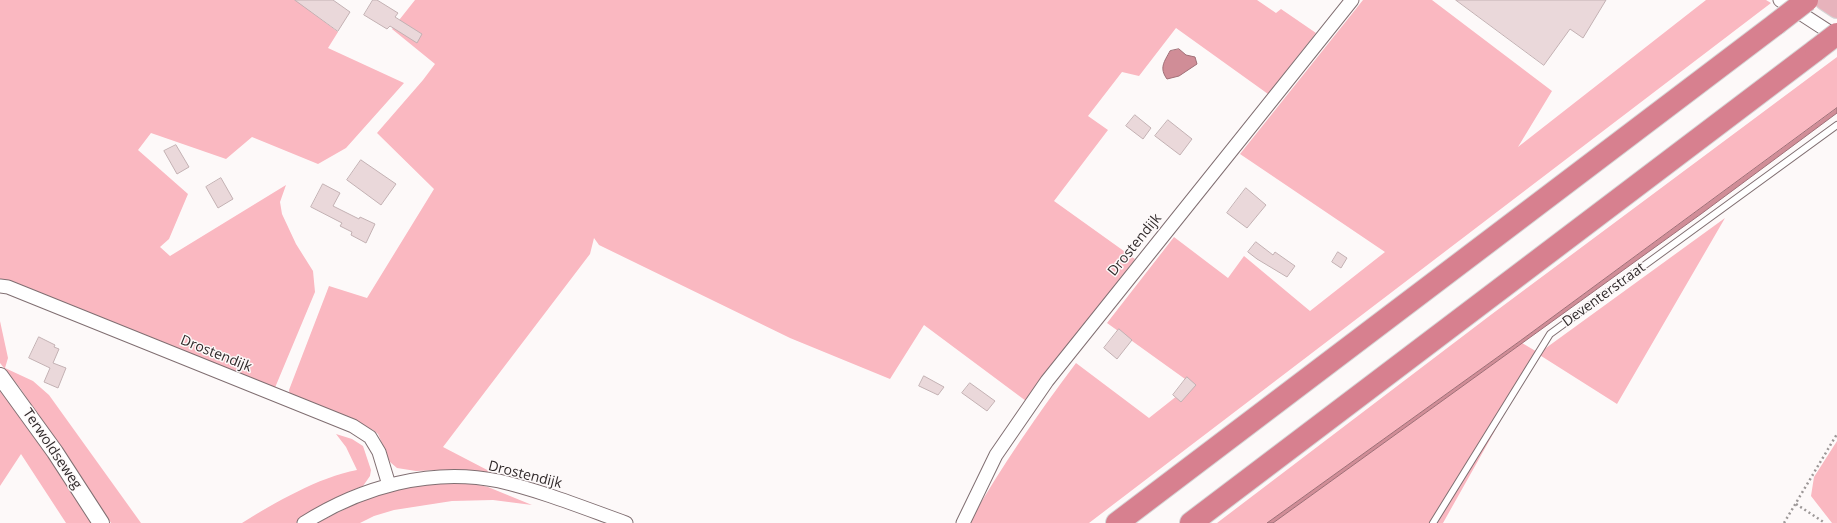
<!DOCTYPE html>
<html>
<head>
<meta charset="utf-8">
<style>
	body { margin:0 }
	canvas { display:block; background:#fdf9f9 }
</style>
</head>
<body>
<canvas width="1837" height="523"></canvas>
<script>
const context = document.querySelector('canvas').getContext('2d');
context.lineJoin = 'round';
function fill(path, color) {
  context.fillStyle = color;
  context.fill(path, 'evenodd');
}
function stroke(path, color, width, dash) {
  context.strokeStyle = color;
  context.lineWidth = width;
  context.lineCap = dash ? 'butt' : 'round';
  context.setLineDash(dash || []);
  context.stroke(path);
}
function write(font, color, halo, rows, align = 'center') {
  context.font = font + ' "Open Sans",sans-serif';
  context.lineWidth = 3;
  context.setLineDash([]);
  context.textBaseline = 'middle';
  context.strokeStyle = halo;
  context.fillStyle = color;
  for (const [text, x, y, turn = 0] of rows) {
    context.save();
    context.translate(x, y);
    context.rotate((+turn || 0) * Math.PI / 180);
    context.textAlign = isNaN(turn) ? turn : align;
    if (halo) context.strokeText(text, 0, 0);
    context.fillText(text, 0, 0);
    context.restore();
  }
}
const green = new Path2D(`
	M0 0H296L338 32 328 48 404 83 346 148 318 164 252 137 226 159 151 133 138 150 188 194 169 239 160 247 170 256 286 185 280 202 282 214 296 244 313 271 315 292 274 390 0 281Z
	M415 0H1257L1276 13 1281 9 1316 33 1268 94 1176 28 1139 76 1122 72 1088 116 1108 130 1054 201 1135 259 1026 401 924 325 890 379 790 338 599 245 594 238 590 254 443 447 493 473 439 470 416 471 397 468 390 462 378 434 373 430 290 396 289 390 329 286 367 298 434 189 377 133 423 80 435 64 392 29Z
	M1363 0H1432L1552 91 1518 147 1706 0H1766L1771 3 1089 523H969C1001 467 1037 415 1076 363L1149 418 1192 384 1107 323 1174 237 1228 278 1244 256 1310 311 1385 252 1240 154Z
	M1837 57V108L1520 341 1267 523H1217L1492 314Z
	M1725 218 1617 404 1538 354 1443 523H1273L1522 343 1539 353Z
	M0 321 8 358 5 368 33 381 49 395 141 523H111L20 388 0 363Z
	M0 388 15 406 94 523H66L21 454 0 486Z
	M336 434 352 439 363 446 371 470 370 476 363 486 333 499 296 523H242C274 503 319 477 357 470L346 447Z
	M1837 441V523H1832L1811 496 1814 477Z
	M464 482 488 487 532 505 493 500 452 501 394 510 374 516 360 523H317L367 498 404 486Z`);
const water = new Path2D(`
	M1179 49 1186 55 1195 57 1197 64 1179 76 1167 79C1159 68 1164 62 1170 51Z
	M1837 108V113L1701 214 1273 523H1267L1520 341Z`);
const building = new Path2D(`
	M295 0H333L350 12 338 31Z
	M373 0H377L398 13 395 17 422 34 417 43 390 26 387 29 364 15Z
	M1456 0H1606L1583 38 1570 29 1544 65Z
	M1135 115 1151 128 1143 139 1126 126Z
	M1168 120 1192 139 1180 155 1155 136Z
	M176 145 189 167 177 174 164 151Z
	M361 160 396 184 381 205 347 180Z
	M221 178 233 199 218 208 206 187Z
	M323 184 340 193 333 206 359 219 360 217 375 224 366 243 351 235 352 232 340 226 342 223 311 207Z
	M1246 188 1266 205 1247 228 1227 213Z
	M1256 242 1273 255 1275 252 1295 266 1287 277 1257 259 1248 252Z
	M1338 252 1347 258 1341 268 1332 262Z
	M1119 329 1132 340 1117 359 1104 348Z
	M39 337 55 345 54 347 59 349 53 363 66 368 58 388 44 382 50 368 29 358Z
	M924 376 944 387 938 395 919 386Z
	M1187 377 1196 385 1181 402 1173 395Z
	M970 383 995 401 987 411 962 393Z`);
const path = new Path2D(`
	M1796 504 1825 523
	M1784 523 1837 434`);
const service = new Path2D(`
	M1433 523 1550 334 1837 125`);
const minor = new Path2D(`
	M1780 0 1837 37
	M0 286 8 287 353 426 370 437 379 452 389 485
	M304 523C361 487 431 467 499 481 542 491 584 508 626 523
	M963 523 996 455 1047 381 1352 0`);
const tertiary = new Path2D(`
	M0 376 55 452 101 523`);
const primary = new Path2D(`
	M1825 0 1837 8`);
const motorway = new Path2D(`
	M1117 523 1776 24
	M1191 523 1816 50`);
const motorwayBridge = new Path2D(`
	M1776 24 1807 0
	M1816 50 1837 34`);
const streetNames = [
	["Drostendijk",1135,245,-51],
	["Deventerstraat",1604,295,-36],
	["Drostendijk",216,354,22],
	["Terwoldseweg",52,449,56],
	["Drostendijk",525,475,14]
];
fill(green, '#fab8c1');
fill(water, '#d08d97');
stroke(water, '#a06f77', 1);
fill(building, '#ead8da');
stroke(building, '#c3b1b3', 1);
stroke(service, '#806f72', 8);
stroke(minor, '#806f72', 15);
stroke(tertiary, '#806f72', 18);
stroke(primary, '#d6d4d5', 22);
stroke(motorway, '#d6d4d5', 24);
stroke(path, '#9c9797', 2.5, [2, 3]);
stroke(service, '#fff', 6);
stroke(minor, '#fff', 13);
stroke(tertiary, '#fff', 16);
stroke(primary, '#e7b3bc', 20);
stroke(motorway, '#d7808f', 22);
stroke(motorwayBridge, '#d6d4d5', 24, []);
stroke(motorwayBridge, '#d7808f', 22);
write('14px', '#312a2b', '#fdf9f9', streetNames);
</script>
</body>
</html>
